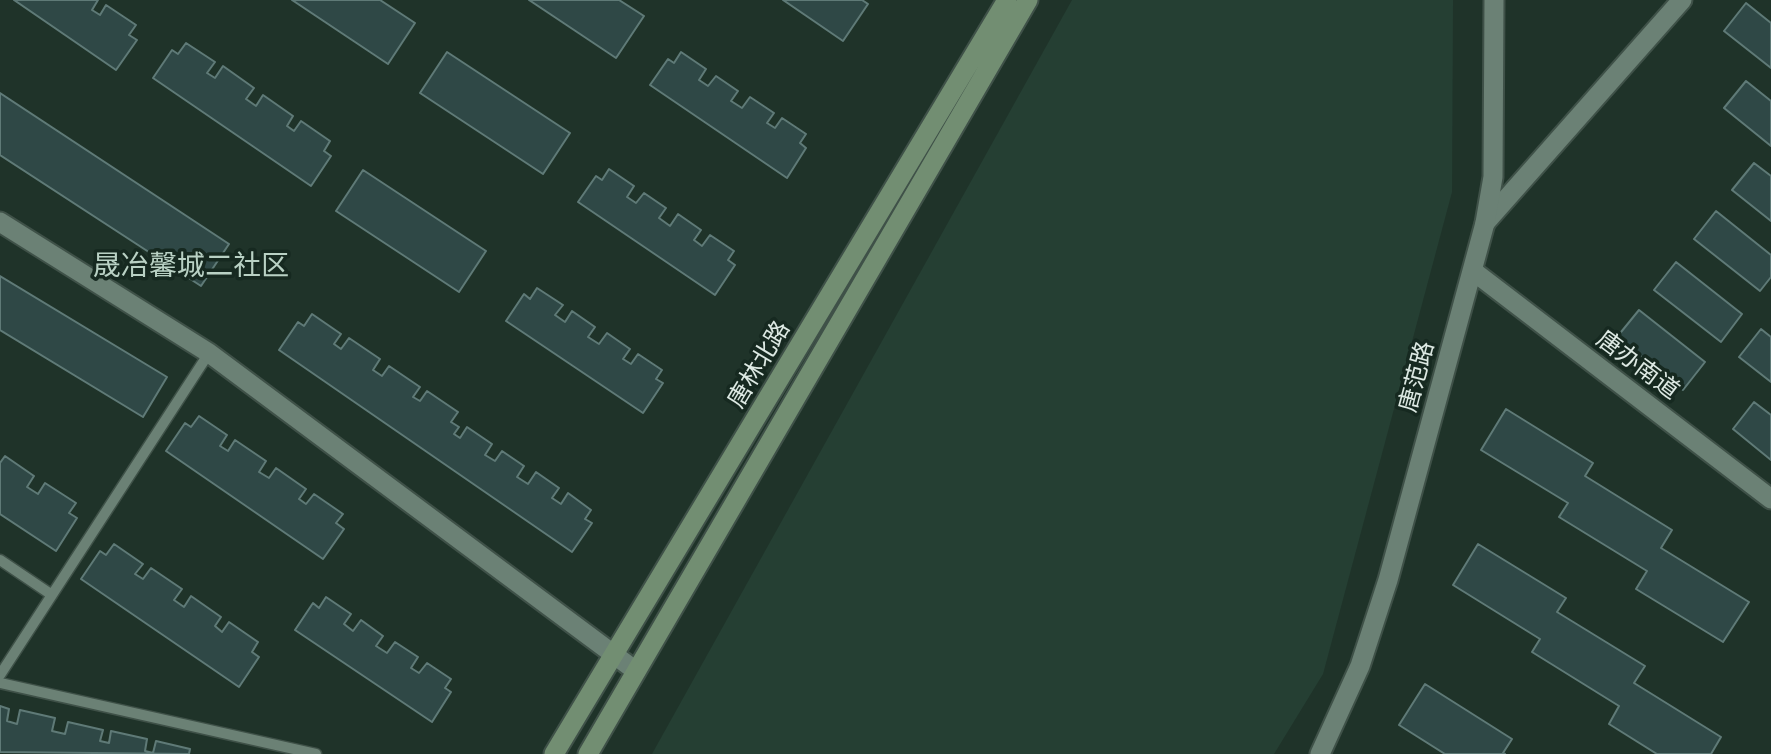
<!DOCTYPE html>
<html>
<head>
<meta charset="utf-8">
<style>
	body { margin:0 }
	canvas { display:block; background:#1f3329 }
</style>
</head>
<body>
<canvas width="1771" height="754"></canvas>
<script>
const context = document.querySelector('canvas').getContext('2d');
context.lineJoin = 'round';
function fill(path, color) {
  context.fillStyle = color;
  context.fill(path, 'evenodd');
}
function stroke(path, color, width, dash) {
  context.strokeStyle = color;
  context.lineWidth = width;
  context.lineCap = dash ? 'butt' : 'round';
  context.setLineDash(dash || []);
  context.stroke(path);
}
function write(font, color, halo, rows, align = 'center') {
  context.font = font + ' "Times New Roman","Noto Sans SC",serif';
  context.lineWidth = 7;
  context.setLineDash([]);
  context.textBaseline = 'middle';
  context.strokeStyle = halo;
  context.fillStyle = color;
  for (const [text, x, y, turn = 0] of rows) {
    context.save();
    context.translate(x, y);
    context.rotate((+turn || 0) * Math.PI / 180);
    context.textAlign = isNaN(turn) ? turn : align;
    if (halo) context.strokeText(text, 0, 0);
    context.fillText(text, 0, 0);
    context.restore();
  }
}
const built = new Path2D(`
	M1072 0H1453L1452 192 1323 674 1274 754H652Z`);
const building = new Path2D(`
	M14 0H98L92 10 100 15 106 5 136 25 129 35 137 40 116 70Z
	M292 0H380L415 23 388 64Z
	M529 0H619L644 16 616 58Z
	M783 0H862L868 4 843 41Z
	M1746 3 1771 23V68L1724 31Z
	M186 43 215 62 207 73 215 78 223 66 254 88 246 99 256 106 263 95 293 116 287 126 294 131 301 121 330 141 324 151 331 156 311 186 153 78 172 50 178 54Z
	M447 52 570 133 543 174 420 93Z
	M681 52 706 69 699 80 708 86 716 76 738 91 731 101 742 108 750 97 774 113 767 123 775 128 782 118 806 134 800 143 806 148 787 178 650 85 668 59 674 63Z
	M1746 81 1771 101V146L1724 108Z
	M0 93 229 244 201 286 0 155Z
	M1754 163 1771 176V221L1732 190Z
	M609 169 634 186 627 197 636 203 644 193 666 208 659 218 670 226 678 214 701 230 694 240 702 246 710 235 734 251 728 260 735 265 715 295 578 202 596 176 602 180Z
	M363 170 486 251 459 292 336 211Z
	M1716 211 1771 255V277L1760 291 1694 239Z
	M1676 262 1742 314 1721 342 1654 290Z
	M0 276 167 377 143 417 0 330Z
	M537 288 563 305 555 315 565 322 572 311 595 327 588 337 599 344 607 333 630 349 623 359 631 364 638 354 662 370 656 379 663 383 643 413 506 321 524 294 530 299Z
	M1639 310 1705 362 1683 390 1617 337Z
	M312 314 341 334 334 344 341 349 349 338 380 359 373 370 382 376 389 366 420 387 413 397 420 401 427 391 458 412 451 422 459 427 454 434 460 438 467 427 492 444 485 455 495 461 502 451 524 466 517 477 528 484 536 472 559 488 552 498 561 504 568 493 591 510 585 519 592 523 572 552 279 350 298 322 304 326Z
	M1761 329 1771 337V382L1739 357Z
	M1754 402 1771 415V460L1733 429Z
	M1506 409 1593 463 1585 476 1672 530 1661 548 1749 602 1723 642 1636 589 1647 571 1559 517 1568 503 1481 450Z
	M199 416 227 435 220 446 228 451 235 440 266 461 259 472 269 478 276 468 306 489 299 499 306 504 314 494 343 514 336 523 344 529 323 559 166 451 185 423 191 427Z
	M5 456 34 476 27 487 38 494 45 483 76 503 69 513 77 518 56 551 0 514V463Z
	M114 544 143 564 135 574 143 579 151 568 182 589 174 600 184 607 191 596 221 617 215 626 222 632 229 622 258 642 252 652 259 657 239 687 81 579 100 551 106 555Z
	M1478 544 1566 598 1557 612 1645 666 1634 683 1721 737 1711 754H1657L1609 724 1619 706 1532 652 1540 639 1453 585Z
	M326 597 351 614 344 624 353 631 361 620 383 636 376 646 387 653 395 642 418 657 411 668 419 673 427 663 451 679 445 688 451 692 432 722 295 630 313 603 319 608Z
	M1425 684 1512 739 1503 753 1505 754H1445L1399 725Z
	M0 706 9 709 7 721 17 724 20 710 55 718 52 731 65 734 68 722 103 730 100 741 109 743 111 731 147 739 145 751 153 753 156 741 190 749 189 754 0 752Z`);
const service = new Path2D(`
	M0 560 52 595
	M0 675 209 353
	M0 683 316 754`);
const minor = new Path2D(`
	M0 222 209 353 636 671
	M1485 223 1682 0`);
const tertiary = new Path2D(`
	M1473 271 1771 499
	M1320 754 1360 666 1388 580 1485 223 1493 177 1494 0`);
const secondary = new Path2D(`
	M554 754 1007 0
	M588 754 1028 0`);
const streetNames = [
	["唐林北路",760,365,-59],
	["唐办南道",1637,366,37],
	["唐范路",1418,377,-75]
];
const quarterNames = [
	["晟冶馨城二社区",191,268]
];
fill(built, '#253f33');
fill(building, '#2f4846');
stroke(building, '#5f7a77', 2);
stroke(service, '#3f5148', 13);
stroke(minor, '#3f5148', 23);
stroke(tertiary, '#3f5148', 23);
stroke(secondary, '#3f5148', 23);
stroke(service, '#6b8175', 10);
stroke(minor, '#6b8175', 19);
stroke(tertiary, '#6b8175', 19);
stroke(secondary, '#728e72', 19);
write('24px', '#dde9e3', '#162920', streetNames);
write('28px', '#b9d1c4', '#162920', quarterNames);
</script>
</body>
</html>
